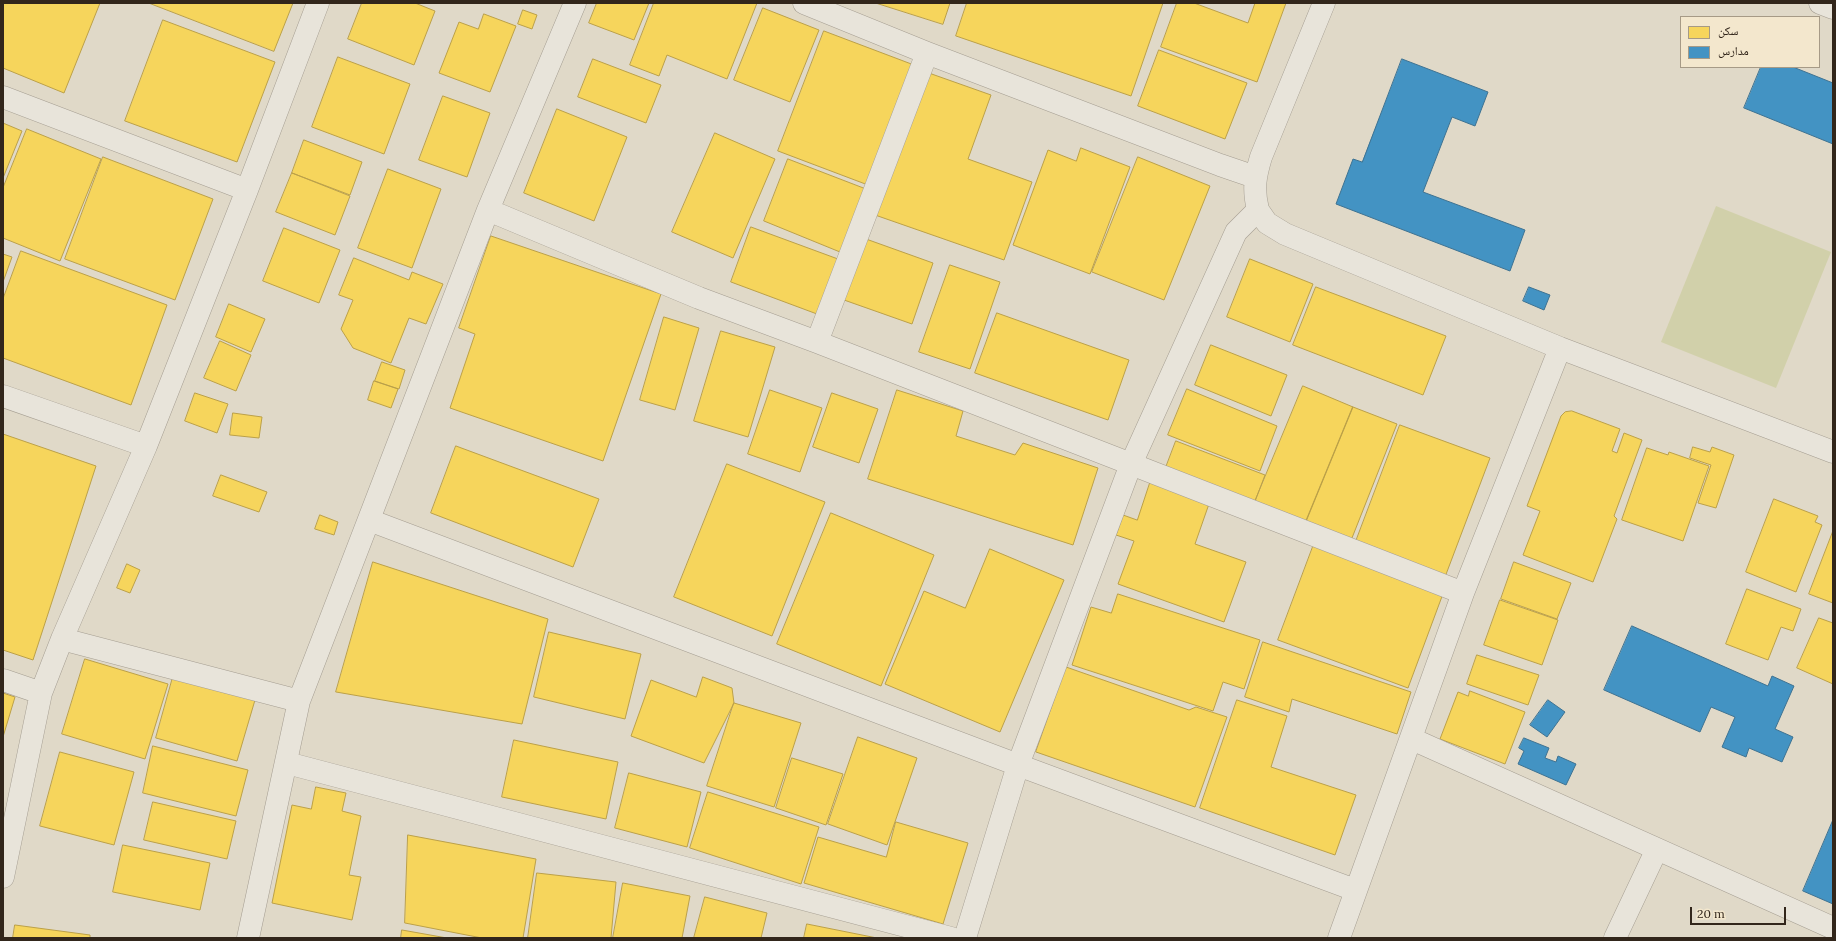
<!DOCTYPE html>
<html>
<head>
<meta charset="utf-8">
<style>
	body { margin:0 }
	#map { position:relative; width:1836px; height:941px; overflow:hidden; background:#e0d9c8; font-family:Lora,"Noto Naskh Arabic",serif }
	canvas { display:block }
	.frame { position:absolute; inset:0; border:4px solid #32261b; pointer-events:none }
	.legend { position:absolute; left:1680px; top:16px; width:140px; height:52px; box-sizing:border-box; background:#f3e7cd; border:1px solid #a69a86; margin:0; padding:5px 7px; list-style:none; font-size:12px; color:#32261b }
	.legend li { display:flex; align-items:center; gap:8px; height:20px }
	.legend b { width:20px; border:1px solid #a69a86 }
	.scale { position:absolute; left:1690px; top:907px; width:96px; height:18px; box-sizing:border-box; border:2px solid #32261b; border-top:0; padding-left:5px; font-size:12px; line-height:14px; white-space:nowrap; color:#32261b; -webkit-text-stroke:3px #f3e7cd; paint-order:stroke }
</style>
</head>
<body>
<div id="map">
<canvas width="1836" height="941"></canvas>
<div class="frame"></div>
<ul class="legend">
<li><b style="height:11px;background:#f6d55c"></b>سكن</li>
<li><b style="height:11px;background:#4393c3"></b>مدارس</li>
</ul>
<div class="scale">20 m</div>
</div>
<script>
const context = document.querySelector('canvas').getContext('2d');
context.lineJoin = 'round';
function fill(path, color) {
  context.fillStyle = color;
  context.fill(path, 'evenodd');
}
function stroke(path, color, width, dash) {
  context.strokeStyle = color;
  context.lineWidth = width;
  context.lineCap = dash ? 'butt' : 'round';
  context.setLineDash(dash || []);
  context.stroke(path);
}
const green = new Path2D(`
	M1716 206 1831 252 1776 388 1661 342Z`);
const homes = new Path2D(`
	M3 3H100L64 93 3 68Z
	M149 3H293L274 51Z
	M362 3H415L435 11 414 65 348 39Z
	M597 3H649L634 40 589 23Z
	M654 3H757L727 79 667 55 659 76 630 65Z
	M876 3H950L943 24Z
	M967 3H1163L1131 96 956 36Z
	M1177 3H1194L1248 23 1255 3H1286L1257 82 1161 47Z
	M763 8 819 30 790 102 734 80Z
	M523 10 537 15 532 29 518 24Z
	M484 14 516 26 490 92 439 73 459 22 478 29Z
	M163 20 275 62 237 162 125 121Z
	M824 31 914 65 868 185 778 151Z
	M1159 50 1247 83 1225 139 1138 106Z
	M338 57 410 84 384 154 312 127Z
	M593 59 661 85 646 123 578 97Z
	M926 72 991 95 968 159 1032 182 1004 260 875 215Z
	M443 96 490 113 467 177 419 160Z
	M557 109 627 137 594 221 524 193Z
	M3 123 22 131 3 178Z
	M27 129 101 159 60 261 3 238V188Z
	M715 133 775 159 733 258 672 232Z
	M304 140 362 162 350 195 292 173Z
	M1081 148 1130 167 1090 274 1013 245 1048 150 1076 161Z
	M103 157 213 199 175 300 65 259Z
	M1138 157 1210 186 1164 300 1092 272Z
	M788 159 866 189 840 252 764 221Z
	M388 169 441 189 412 268 358 248Z
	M292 173 350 196 335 235 276 212Z
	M751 227 838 259 817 314 731 282Z
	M284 228 340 250 319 303 263 281Z
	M491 236 661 294 603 461 450 408 475 334 459 328Z
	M866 239 933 263 912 324 844 300Z
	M21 251 167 305 131 405 3 358V299Z
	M3 254 12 257 3 282Z
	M354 258 409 280 412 272 443 284 426 324 409 318 391 363 353 348 341 329 353 300 339 295Z
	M1250 259 1313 284 1290 342 1227 317Z
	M950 265 1000 282 970 369 919 352Z
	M1316 287 1446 336 1423 395 1293 345Z
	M229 304 265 319 251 352 216 337Z
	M997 313 1129 360 1108 420 975 373Z
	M664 317 699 328 675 410 640 400Z
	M721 331 775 347 748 437 694 421Z
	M220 341 251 355 236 391 204 378Z
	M1211 345 1287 375 1271 416 1195 385Z
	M382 362 405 370 399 389 375 381Z
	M374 381 398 389 391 408 368 400Z
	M1303 386 1353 407 1305 524 1254 504Z
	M1187 389 1277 426 1260 471 1168 435Z
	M770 390 822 408 800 472 748 454Z
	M897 390 963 411 956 436 1015 455 1023 443 1098 468 1073 545 868 479Z
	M195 393 228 404 217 433 185 421Z
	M832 393 878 409 859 463 813 447Z
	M1353 407 1397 424 1350 543 1305 524Z
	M1572 411 1620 429 1612 451 1617 453 1624 433 1642 440 1614 516 1617 519 1593 582 1523 555 1540 511 1527 506 1561 416 1565 412Z
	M233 413 262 417 259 438 230 435Z
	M1400 425 1490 458 1445 577 1355 544Z
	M3 434 96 466 33 660 3 650Z
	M1176 441 1265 475 1254 504 1165 470Z
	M456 446 599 499 573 567 431 513Z
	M1693 447 1710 452 1712 447 1734 455 1716 508 1698 503 1711 465 1690 458Z
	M1647 448 1668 455 1669 452 1709 466 1683 541 1622 520Z
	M727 464 825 502 772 636 674 597Z
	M221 475 267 492 259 512 213 496Z
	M1151 480 1210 501 1195 544 1246 562 1224 622 1118 584 1134 541 1116 535 1123 515 1137 520Z
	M1774 499 1818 516 1815 522 1822 525 1796 592 1746 572Z
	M831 513 934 555 881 686 777 644Z
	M320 515 338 522 334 535 315 529Z
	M1833 531V603L1809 594Z
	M1314 544 1444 591 1408 688 1278 640Z
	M990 549 1064 580 1000 732 885 684 924 591 965 608Z
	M373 562 548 619 522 724 336 692Z
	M1514 562 1571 583 1557 619 1501 599Z
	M127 564 140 570 130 593 117 588Z
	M1747 589 1801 609 1793 631 1781 627 1768 660 1726 644Z
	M1118 594 1260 640 1244 689 1223 682 1213 711 1072 665 1091 607 1111 613Z
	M1500 600 1558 620 1542 665 1484 645Z
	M1819 618 1833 623V684L1797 668Z
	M549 632 641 654 625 719 534 697Z
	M1263 642 1411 692 1397 734 1292 699 1289 712 1245 697Z
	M1477 655 1539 675 1528 705 1467 684Z
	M85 659 168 684 145 759 62 734Z
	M1066 667 1189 710 1196 707 1227 717 1195 807 1036 752Z
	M173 677 255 700 237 761 156 738Z
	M703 677 732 688 734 703 704 763 631 736 651 680 696 697Z
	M1470 691 1525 712 1505 764 1440 739 1458 692 1468 696Z
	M3 693 15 697 3 737Z
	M1237 700 1287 716 1271 767 1356 795 1335 855 1200 808Z
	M734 703 801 723 774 807 707 786Z
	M858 737 917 758 887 845 828 824Z
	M514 740 618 762 606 819 502 797Z
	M153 746 248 770 236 816 143 793Z
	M60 752 134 772 114 845 40 826Z
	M792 758 843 774 826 825 776 808Z
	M629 773 701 792 687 847 615 828Z
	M316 787 346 793 342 811 361 816 349 875 361 877 352 920 272 903 292 805 311 809Z
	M708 792 819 827 801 884 690 848Z
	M153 802 236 821 227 859 144 840Z
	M896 822 968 843 943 924 804 883 818 837 886 857Z
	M408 835 536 859 523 938H482L405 923Z
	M123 845 210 863 200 910 113 892Z
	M537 873 616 882 611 938H528Z
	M623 883 690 896 682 938H613Z
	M705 897 767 913 761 938H694Z
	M807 924 877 938H804Z
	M15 925 90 935V938H13Z
	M402 930 447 938H401Z`);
const schools = new Path2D(`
	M1402 59 1488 92 1475 126 1452 117 1423 192 1525 230 1510 271 1336 204 1353 159 1362 162Z
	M1761 67H1793L1833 83V144L1744 108Z
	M1529 287 1550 295 1544 310 1523 301Z
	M1632 626 1768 686 1772 676 1794 686 1775 729 1793 737 1782 762 1749 748 1746 757 1722 747 1735 717 1711 707 1700 732 1604 690Z
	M1548 700 1565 712 1547 737 1530 725Z
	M1524 738 1549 748 1545 758 1556 762 1558 756 1576 764 1566 785 1518 764 1524 751 1519 748Z
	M1833 820V904L1803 891Z`);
const minor = new Path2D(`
	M804 3 927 53 1220 165 1255 177
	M1820 3 1833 8
	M3 97 247 190
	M488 210 699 298 817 342 1463 593
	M1258 210 1267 223 1285 234 1560 348 1833 452
	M817 342 927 53
	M3 396 146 446
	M369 520 1018 765 1355 890
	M62 639 299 701
	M3 680 41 693
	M1412 739 1833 928
	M287 763 951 938
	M3 877 41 693 62 639 146 446 247 190 318 3
	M248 938 299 701 488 210 575 3
	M965 938 1018 765 1131 464 1236 232 1258 210C1253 189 1255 177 1261 157L1324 3
	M1339 938 1463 593 1560 348
	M1615 938 1657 849`);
fill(green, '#d1d0aa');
fill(homes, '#f6d55c');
stroke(homes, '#bba048', 1);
fill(schools, '#4393c3');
stroke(schools, '#3e7291', 1);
stroke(minor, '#a59e92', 23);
stroke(minor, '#e8e4da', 22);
</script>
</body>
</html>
